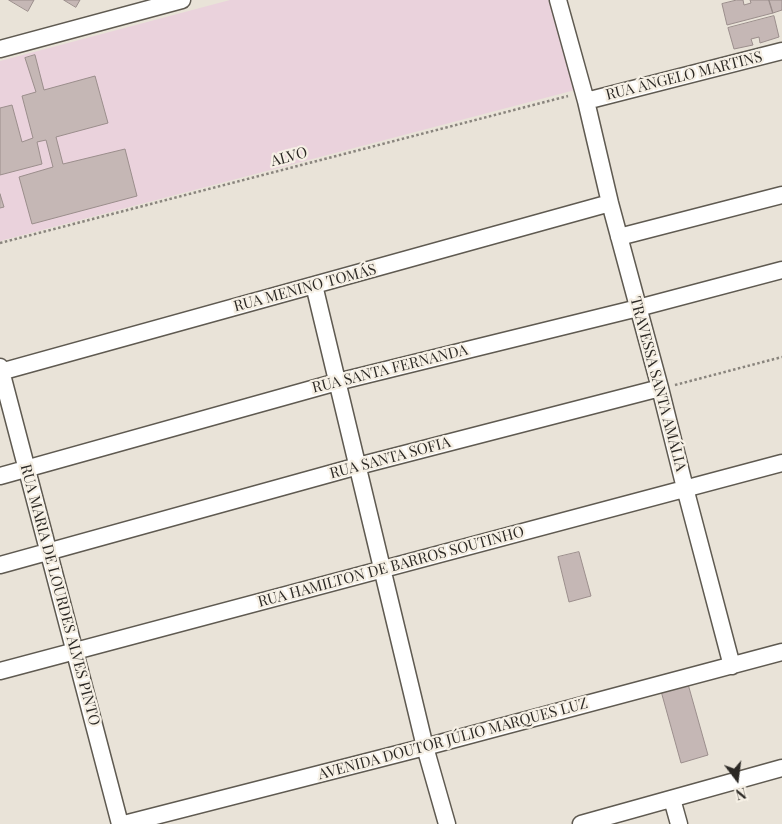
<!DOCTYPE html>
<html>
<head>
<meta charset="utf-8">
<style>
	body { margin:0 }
	#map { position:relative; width:782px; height:824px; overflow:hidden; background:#e9e3d8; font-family:"Playfair Display",serif }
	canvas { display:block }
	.north { position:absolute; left:712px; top:754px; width:50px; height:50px; -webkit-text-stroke:4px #f6f0e5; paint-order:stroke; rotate:165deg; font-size:14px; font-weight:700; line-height:20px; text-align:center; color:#2c2925 }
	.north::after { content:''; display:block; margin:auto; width:18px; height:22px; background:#2c2925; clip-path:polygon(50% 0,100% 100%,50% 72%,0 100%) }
</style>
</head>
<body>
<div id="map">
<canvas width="782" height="824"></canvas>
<div class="north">N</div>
</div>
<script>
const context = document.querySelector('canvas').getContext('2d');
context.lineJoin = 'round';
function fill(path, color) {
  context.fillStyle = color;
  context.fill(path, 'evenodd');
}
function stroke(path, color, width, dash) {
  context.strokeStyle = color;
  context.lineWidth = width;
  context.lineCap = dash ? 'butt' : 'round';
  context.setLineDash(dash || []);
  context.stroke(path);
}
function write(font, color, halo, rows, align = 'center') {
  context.font = font + ' "Playfair Display",serif';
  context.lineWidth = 4.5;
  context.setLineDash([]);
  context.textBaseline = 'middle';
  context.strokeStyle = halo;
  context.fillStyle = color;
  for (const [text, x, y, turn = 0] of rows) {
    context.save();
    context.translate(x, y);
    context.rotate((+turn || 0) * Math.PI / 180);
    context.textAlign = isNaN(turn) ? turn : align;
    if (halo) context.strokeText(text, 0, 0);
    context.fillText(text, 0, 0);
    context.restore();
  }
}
const education = new Path2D(`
	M230 0H555L579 89 0 241V61Z`);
const building = new Path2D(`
	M9 0H34L28 11Z
	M64 0H80L76 7Z
	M737 0H743L744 5 751 3 750 0H769L773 13 727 25 722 4Z
	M769 0H782V10L773 13Z
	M774 16 779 37 760 43 759 37 751 39 753 45 734 49 728 28Z
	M35 55 44 90 95 76 108 123 56 137 63 164 125 149 137 196 32 224 19 177 53 167 46 140 37 142 42 164 0 175V108L12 105 22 142 33 138 22 96 36 92 25 58Z
	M0 194 4 207 0 208Z
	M579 552 591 596 569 602 558 557Z
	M688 684 708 755 681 763 661 691Z`);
const path = new Path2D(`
	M0 243 568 96
	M675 385 782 357`);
const minor = new Path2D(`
	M558 0 586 101 610 203 660 388 685 488 732 666
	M0 49 182 0
	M586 101 782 51
	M619 237 782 195
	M314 285 425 747 447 824
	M0 367 120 824
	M0 372 610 203
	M0 476 337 382 638 308 782 270
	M0 565 358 466 660 388
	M0 671 782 463
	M672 799 679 824
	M124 824 425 747 782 652
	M581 824 782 768`);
const streetNames = [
	["RUA ÂNGELO MARTINS",684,76,-14],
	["ALVO",289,157,-15],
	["RUA MENINO TOMÁS",305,288,-15],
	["RUA SANTA FERNANDA",390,369,-14],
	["TRAVESSA SANTA AMÁLIA",658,384,75],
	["RUA SANTA SOFIA",390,458,-15],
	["RUA HAMILTON DE BARROS SOUTINHO",391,567,-15],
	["RUA MARIA DE LOURDES ALVES PINTO",60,595,75],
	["AVENIDA DOUTOR JÚLIO MARQUES LUZ",453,739,-15]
];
fill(education, '#ead2dc');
fill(building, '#c5b7b5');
stroke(building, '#9b8e8c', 1);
stroke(minor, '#5f5a51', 19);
stroke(path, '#89847d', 2.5, [2.5, 2.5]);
stroke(minor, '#fff', 16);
write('15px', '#2c2925', '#f6f0e5', streetNames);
</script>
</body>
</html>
